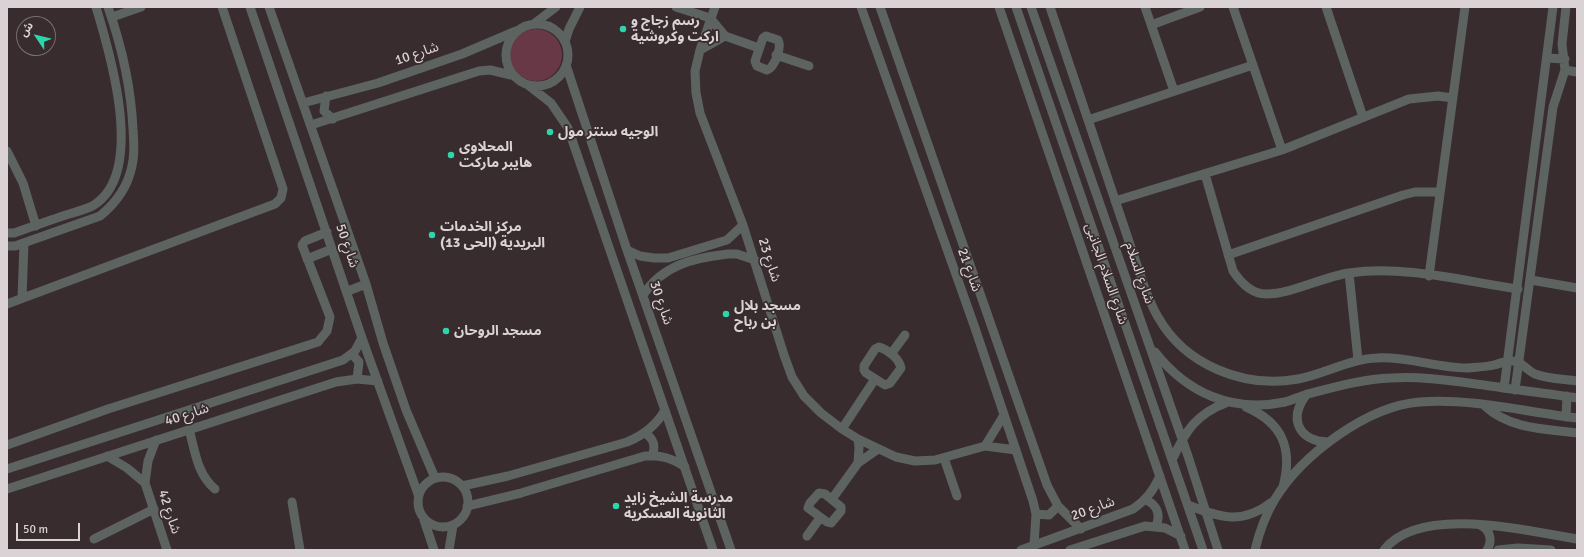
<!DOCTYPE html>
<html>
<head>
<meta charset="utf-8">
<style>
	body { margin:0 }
	#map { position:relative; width:1584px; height:557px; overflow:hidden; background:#382c2f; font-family:Signika,"Noto Sans Arabic",sans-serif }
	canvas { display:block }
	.frame { position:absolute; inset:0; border:8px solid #dad2d4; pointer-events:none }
	.north { position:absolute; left:16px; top:16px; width:40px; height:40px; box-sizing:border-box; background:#382c2f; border:1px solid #796e71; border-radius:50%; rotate:305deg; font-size:11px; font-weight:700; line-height:16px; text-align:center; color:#dad2d4 }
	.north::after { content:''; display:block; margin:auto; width:14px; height:18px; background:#2ed4ab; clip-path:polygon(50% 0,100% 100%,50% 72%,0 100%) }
	.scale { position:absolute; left:16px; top:523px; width:64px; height:18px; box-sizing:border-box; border:2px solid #dad2d4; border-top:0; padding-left:5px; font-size:12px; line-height:14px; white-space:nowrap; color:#dad2d4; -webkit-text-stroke:3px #382c2f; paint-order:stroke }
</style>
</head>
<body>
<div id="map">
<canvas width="1584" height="557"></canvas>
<div class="frame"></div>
<div class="north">ش</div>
<div class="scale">50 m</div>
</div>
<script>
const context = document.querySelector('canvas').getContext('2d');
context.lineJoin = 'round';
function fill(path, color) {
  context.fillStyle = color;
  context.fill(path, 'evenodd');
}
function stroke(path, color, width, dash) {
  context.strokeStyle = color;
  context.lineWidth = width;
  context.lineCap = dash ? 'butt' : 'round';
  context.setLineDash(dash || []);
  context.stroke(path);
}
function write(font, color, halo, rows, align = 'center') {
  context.font = font + ' Signika,"Noto Sans Arabic",sans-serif';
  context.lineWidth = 3.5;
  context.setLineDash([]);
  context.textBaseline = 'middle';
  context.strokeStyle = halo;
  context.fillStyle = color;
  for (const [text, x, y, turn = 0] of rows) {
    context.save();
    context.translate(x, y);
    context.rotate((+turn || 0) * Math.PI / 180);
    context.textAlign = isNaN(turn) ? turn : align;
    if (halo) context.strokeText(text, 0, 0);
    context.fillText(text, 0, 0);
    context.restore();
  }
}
const green = new Path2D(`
	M510 55a26 26 0 1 1 52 0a26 26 0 1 1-52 0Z`);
const minor = new Path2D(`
	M250 7 362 338 418 494
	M269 7 366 284 383 343 406 410 435 478
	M676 7 710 18 725 36 759 48
	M715 7 700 50 695 71 696 93 700 113 743 225 784 355 792 377 804 396 821 413 842 429 858 439 896 457 915 461 935 460 985 446 1016 450
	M861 7 975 328 1033 501 1036 514 1034 545
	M880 7 1047 485 1058 506 1081 529
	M999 7 1185 550
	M1016 7 1203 550
	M1031 7 1188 456 1218 550
	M1050 7 1146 292C1150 300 1153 309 1158 317 1185 365 1244 389 1298 379 1325 374 1349 359 1377 358 1407 356 1437 368 1467 368 1476 367 1486 367 1494 365 1502 363 1509 359 1518 362 1524 365 1528 371 1535 374 1548 379 1564 379 1577 381
	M1145 7 1174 91
	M1233 7 1282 150
	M1326 7 1363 117
	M112 17 141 7
	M535 23 556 7
	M506 55a31 31 0 1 1 62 0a31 31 0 1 1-62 0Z
	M1151 25 1200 7
	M766 36 778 40C782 47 775 67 767 70L757 66 755 61 763 38Z
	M565 42 569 29 580 7
	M700 50 725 36
	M776 55 809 66
	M1547 58 1565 59
	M566 65 627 250 731 550
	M1565 70 1577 72
	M528 85 551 103 568 128 713 550
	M326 96 324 111 333 119
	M303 103 378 83 462 54 516 31
	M1088 120 1253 65
	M311 125 479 71 490 70 511 75
	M7 151 23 183 36 226
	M1205 174 1233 271C1241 283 1251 294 1266 294 1292 294 1322 277 1349 273 1404 265 1463 281 1518 289
	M1115 201 1282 150 1409 99 1438 96 1453 98
	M7 233H14C31 227 48 221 66 215 75 212 85 210 94 205 146 172 110 53 96 7
	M7 246H15L100 216C116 203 128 186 132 166 135 154 134 141 133 129 131 87 122 47 108 7
	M627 250 640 256 654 258H668L727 240 743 225
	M1228 255 1403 195 1415 192H1440
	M307 259 332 249
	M1349 273 1358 360
	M1429 276 1465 7
	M1531 280 1577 288
	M348 291 366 284
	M643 295C663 265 693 258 728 254H737L755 260
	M22 298 24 243
	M7 304 275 204 281 198 283 189 222 7
	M879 347C888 350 899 358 901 368L890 383 885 385 866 373 864 370V366L875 349Z
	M1155 352C1187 393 1232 413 1285 402 1293 400 1300 396 1308 394 1335 387 1363 379 1391 378 1422 376 1453 381 1484 385 1515 390 1546 393 1577 398
	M352 354 359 362 357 379
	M891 354 905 335
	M1504 388 1553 7
	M1515 390 1553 107 1565 70 1562 44 1566 7
	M1307 394C1288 418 1298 441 1328 442
	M1485 406C1509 429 1546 429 1577 433
	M1246 407C1283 423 1293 449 1283 487
	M1566 417 1567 396
	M189 429C195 451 197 474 215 489
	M842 429 875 379
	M645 433C654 439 656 446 652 456
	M858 439 859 447 858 463
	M156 440 148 461 145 483 167 550
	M7 445 108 409 318 342 327 331 330 317 302 245 305 241 327 232
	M985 446 1004 415
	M107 456 127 468 145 483
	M944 458 957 496
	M1172 460C1186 430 1196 414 1228 402
	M7 469 343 360 355 351 362 338
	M418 502a25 25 0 1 1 50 0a25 25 0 1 1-50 0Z
	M462 486 508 476 627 442C644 435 656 426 665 410
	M7 489 336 382 357 379 378 381
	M819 493 825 494 841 507V511L831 523 827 522 808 508 810 503Z
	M832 499 858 463 878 449
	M1146 500C1157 505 1161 514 1156 526
	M292 502 300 550
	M1188 505C1221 518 1242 525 1272 502
	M467 506 521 493 645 456C661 455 672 458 685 467
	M1036 514 1049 515 1058 506
	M424 520 434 550
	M1480 525C1490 529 1493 541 1487 550
	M807 536 820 518
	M94 539 154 509
	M449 550 453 525
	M1021 550 1133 509C1146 500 1153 491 1160 476
	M1070 550 1145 526 1165 528 1181 536
	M1255 550C1259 533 1266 514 1275 499 1302 455 1367 406 1420 402 1471 398 1526 412 1577 418
	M1384 550C1420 504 1527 531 1577 539
	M1498 550 1518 548 1551 550`);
const markers = [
	[623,29,4,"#2ed4ab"],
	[550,132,4,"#2ed4ab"],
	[451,155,4,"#2ed4ab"],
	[432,235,4,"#2ed4ab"],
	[726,314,4,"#2ed4ab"],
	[446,331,4,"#2ed4ab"],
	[616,506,4,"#2ed4ab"]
];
const poiNames = [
	["رسم زجاج و",631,21],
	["اركت وكروشية",631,37],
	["الوجيه سنتر مول",558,132],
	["المحلاوى",459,147],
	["هايبر ماركت",459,163],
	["مركز الخدمات",440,227],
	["البريدية (الحى 13)",440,243],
	["مسجد بلال",734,306],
	["بن رباح",734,322],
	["مسجد الروحان",454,331],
	["مدرسة الشيخ زايد",624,498],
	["الثانوية العسكرية",624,514]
];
const streetNames = [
	["شارع 10",417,54,-19],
	["شارع 50",347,246,71],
	["شارع 23",769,260,72],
	["شارع 21",969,270,70],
	["شارع السلام",1139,273,71],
	["شارع السلام الجانبى",1106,274,71],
	["شارع 30",661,303,71],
	["شارع 40",187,415,-18],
	["شارع 20",1093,509,-20],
	["شارع 42",169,512,72]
];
fill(green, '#693846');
stroke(minor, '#5d6361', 9);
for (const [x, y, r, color] of markers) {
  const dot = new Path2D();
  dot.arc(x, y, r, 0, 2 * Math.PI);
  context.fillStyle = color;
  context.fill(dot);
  stroke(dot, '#382c2f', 1.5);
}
write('bold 14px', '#dad2d4', '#382c2f', poiNames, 'left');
write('14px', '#dad2d4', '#382c2f', streetNames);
</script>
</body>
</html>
